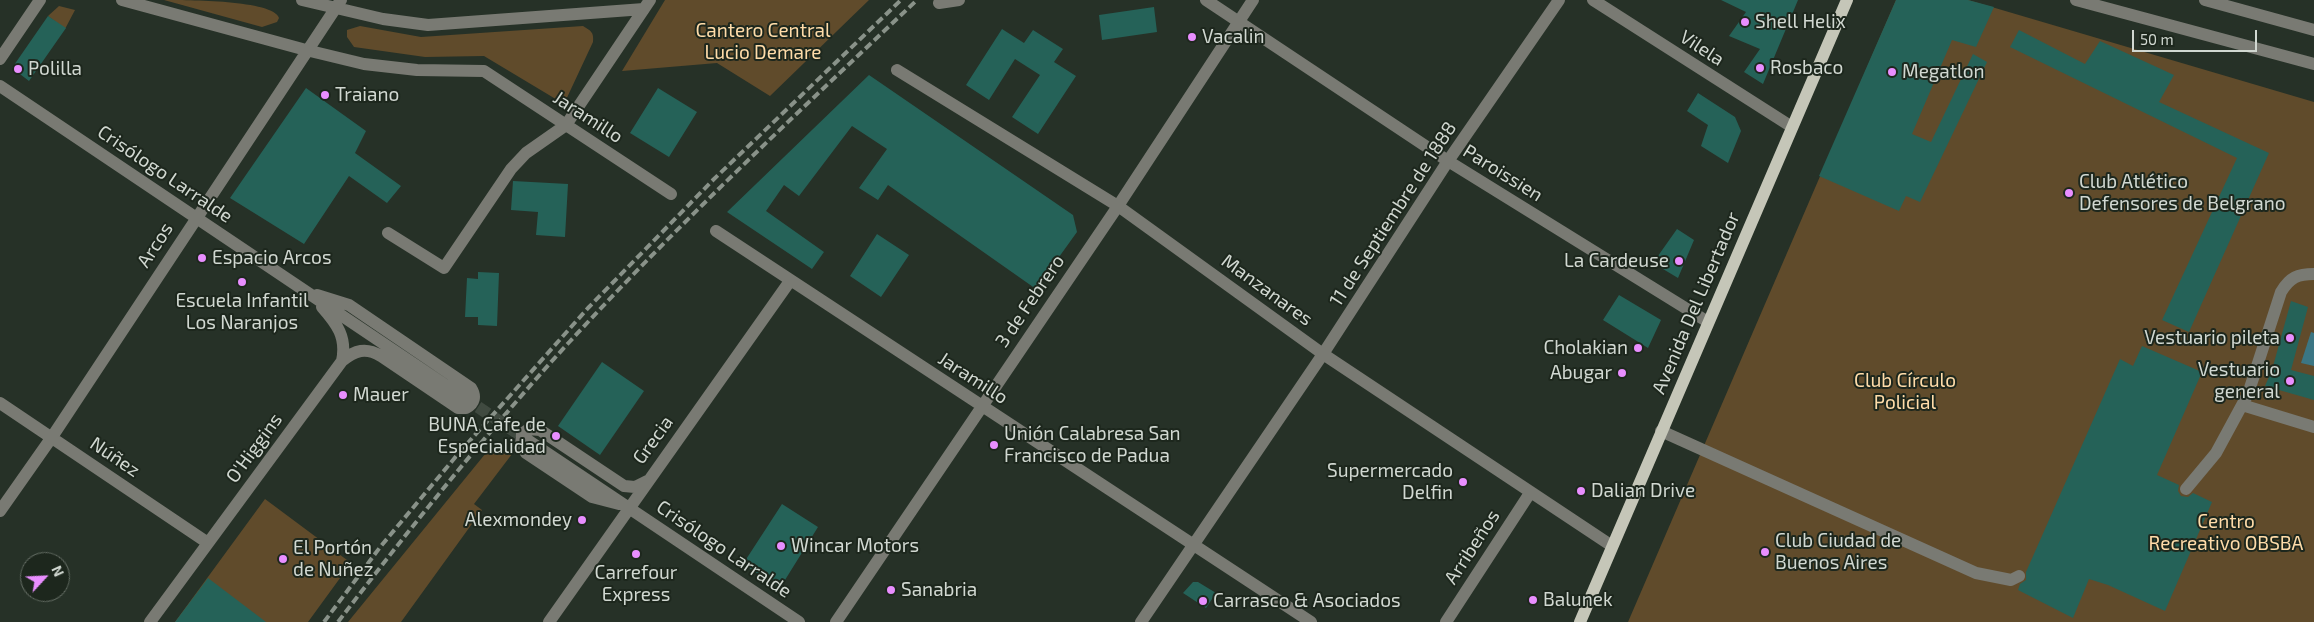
<!DOCTYPE html>
<html>
<head>
<meta charset="utf-8">
<style>
	body { margin:0 }
	#map { position:relative; width:2314px; height:622px; overflow:hidden; background:#263127; font-family:"Exo 2",sans-serif }
	canvas { display:block }
	.north { position:absolute; left:20px; top:552px; width:50px; height:50px; box-sizing:border-box; background:#1d271d; border:1px solid #656e65; border-radius:50%; rotate:65deg; font-size:14px; font-weight:700; line-height:20px; text-align:center; color:#d1d8d1 }
	.north::after { content:''; display:block; margin:auto; width:18px; height:22px; background:#e98eff; clip-path:polygon(50% 0,100% 100%,50% 72%,0 100%) }
	.scale { position:absolute; left:2132px; top:30px; width:125px; height:22px; box-sizing:border-box; border:2px solid #d1d8d1; border-top:0; padding-left:6px; font-size:15px; line-height:18px; white-space:nowrap; color:#d1d8d1; -webkit-text-stroke:4px #1d271d; paint-order:stroke }
</style>
</head>
<body>
<div id="map">
<canvas width="2314" height="622"></canvas>
<div class="north">N</div>
<div class="scale">50 m</div>
</div>
<script>
const context = document.querySelector('canvas').getContext('2d');
context.lineJoin = 'round';
function fill(path, color) {
  context.fillStyle = color;
  context.fill(path, 'evenodd');
}
function stroke(path, color, width, dash) {
  context.strokeStyle = color;
  context.lineWidth = width;
  context.lineCap = dash ? 'butt' : 'round';
  context.setLineDash(dash || []);
  context.stroke(path);
}
function write(font, color, halo, rows, align = 'center') {
  context.font = font + ' "Exo 2",sans-serif';
  context.lineWidth = 4;
  context.setLineDash([]);
  context.textBaseline = 'middle';
  context.strokeStyle = halo;
  context.fillStyle = color;
  for (const [text, x, y, turn = 0] of rows) {
    context.save();
    context.translate(x, y);
    context.rotate((+turn || 0) * Math.PI / 180);
    context.textAlign = isNaN(turn) ? turn : align;
    if (halo) context.strokeText(text, 0, 0);
    context.fillText(text, 0, 0);
    context.restore();
  }
}
const green = new Path2D(`
	M164 0C186 0 274 0 279 18L277 22 262 27Z
	M665 0H869L770 96 717 63 622 71Z
	M1896 0H1968L2314 102V622H1628Z
	M59 6 75 10 65 29 48 16Z
	M360 26 421 37 583 26C591 31 594 32 593 42L564 104 484 56 425 57 354 47 347 37V30Z
	M498 445 512 454 474 504 482 510 401 622H348L490 448 493 450Z
	M265 499 351 563 308 622H175Z`);
const water = new Path2D(`
	M2311 332 2314 333V366L2301 363Z`);
const building = new Path2D(`
	M1721 0H1798L1763 84 1744 72 1760 49 1729 36 1746 12Z
	M1896 0H1968L1994 7 1976 47 1952 40 1912 134 1931 142 1973 54 1987 62 1920 202 1906 196 1899 211 1819 176Z
	M1154 7 1157 32 1102 40 1099 15Z
	M48 16 66 28 29 81 12 68Z
	M1002 29 1024 43 1033 30 1063 49 1054 62 1076 76 1038 134 1012 117 1040 75 1015 59 989 100 966 85Z
	M2019 30 2085 64 2100 41 2174 75 2159 102 2269 153 2189 332 2162 320 2237 158 2010 47Z
	M869 75 1073 215 1077 232 1036 289 888 185 878 200 859 188 887 149 852 126 799 196 784 185 766 211 824 252 812 269 727 212Z
	M306 88 366 131 355 153 401 186 387 203 349 176 304 244 230 198Z
	M658 88 697 112 669 157 630 133Z
	M1698 93 1735 117 1741 131 1728 163 1701 146 1708 125 1687 111Z
	M513 181 568 184 565 237 536 235 538 212 511 210Z
	M1677 229 1694 240 1678 278 1653 263Z
	M877 234 909 255 881 297 850 276Z
	M478 272 499 273 497 326 478 325V317H465L467 278 478 279Z
	M1619 295 1661 320 1648 348 1603 320Z
	M2291 301 2308 307 2291 370 2314 376V400L2265 386 2272 370Z
	M2142 346 2202 372 2157 475 2179 485 2178 491 2181 496 2188 497 2193 493 2212 502 2165 611 2108 585 2089 579 2073 618 2018 590 2020 584 2026 580V572L2120 359 2133 366Z
	M602 362 644 391 600 455 558 426Z
	M782 504 818 527 780 588 743 564Z
	M208 578 266 622H175Z
	M1193 582H1198L1216 593 1206 608 1183 593Z`);
const minorTunnel = new Path2D(`
	M463 397 526 439`);
const minor = new Path2D(`
	M122 0 306 50 364 64 417 70 484 71 671 194
	M302 0 383 19 428 25 644 9
	M1206 0 1448 161 1708 322
	M1593 0 1792 127
	M2076 0 2314 64
	M2205 0 2314 30
	M939 3 959 0
	M0 59 40 0
	M897 70 1118 206 1323 354 1612 546
	M0 86 463 397
	M716 231 1311 622
	M388 233 444 268 511 169 526 153 566 125 650 0
	M317 295 349 305 471 388C476 396 475 403 466 408H458L381 356C366 347 355 350 342 361
	M0 403 208 543
	M2242 405 2314 427
	M1661 431 1976 573 2011 580 2019 576
	M526 439 799 622
	M2186 489 2216 453 2248 394 2281 292C2290 277 2298 274 2314 274
	M619 504 592 497 526 453 521 445 522 434 529 429 540 430 624 486 635 487 647 481
	M0 511 52 437 341 0
	M150 622 342 361C347 337 337 324 322 307
	M549 622 790 281
	M836 622 1118 206 1253 0
	M1141 622 1323 354 1448 161 1559 0
	M1446 622 1530 493`);
const major = new Path2D(`
	M1580 622 1847 0`);
const rail = new Path2D(`
	M324 622 381 546 458 454 588 308 713 180 901 0
	M338 622C406 533 477 445 552 361 667 234 793 117 917 0`);
const markers = [
	[1745,22,5,"#e98eff"],
	[1192,37,5,"#e98eff"],
	[1760,68,5,"#e98eff"],
	[18,69,5,"#e98eff"],
	[1892,72,5,"#e98eff"],
	[325,95,5,"#e98eff"],
	[2069,193,5,"#e98eff"],
	[202,258,5,"#e98eff"],
	[1679,261,5,"#e98eff"],
	[242,282,5,"#e98eff"],
	[2290,338,5,"#e98eff"],
	[1638,348,5,"#e98eff"],
	[1622,373,5,"#e98eff"],
	[2290,381,5,"#e98eff"],
	[343,395,5,"#e98eff"],
	[556,436,5,"#e98eff"],
	[994,445,5,"#e98eff"],
	[1463,482,5,"#e98eff"],
	[1581,491,5,"#e98eff"],
	[582,520,5,"#e98eff"],
	[781,546,5,"#e98eff"],
	[1765,552,5,"#e98eff"],
	[636,554,5,"#e98eff"],
	[283,559,5,"#e98eff"],
	[891,590,5,"#e98eff"],
	[1533,600,5,"#e98eff"],
	[1203,601,5,"#e98eff"]
];
const poiNames = [
	["Shell Helix",1755,22],
	["Vacalin",1202,37],
	["Rosbaco",1770,68],
	["Polilla",28,69],
	["Megatlon",1902,72],
	["Traiano",335,95],
	["Club Atlético",2079,182],
	["Defensores de Belgrano",2079,204],
	["Espacio Arcos",212,258],
	["La Cardeuse",1669,261,"right"],
	["Escuela Infantil",242,301,"center"],
	["Los Naranjos",242,323,"center"],
	["Vestuario pileta",2280,338,"right"],
	["Cholakian",1628,348,"right"],
	["Vestuario",2280,370,"right"],
	["general",2280,392,"right"],
	["Abugar",1612,373,"right"],
	["Mauer",353,395],
	["BUNA Cafe de",546,425,"right"],
	["Especialidad",546,447,"right"],
	["Unión Calabresa San",1004,434],
	["Francisco de Padua",1004,456],
	["Supermercado",1453,471,"right"],
	["Delfin",1453,493,"right"],
	["Dalian Drive",1591,491],
	["Alexmondey",572,520,"right"],
	["Club Ciudad de",1775,541],
	["Buenos Aires",1775,563],
	["Wincar Motors",791,546],
	["El Portón",293,548],
	["de Nuñez",293,570],
	["Carrefour",636,573,"center"],
	["Express",636,595,"center"],
	["Sanabria",901,590],
	["Balunek",1543,600],
	["Carrasco & Asociados",1213,601]
];
const parkNames = [
	["Cantero Central",763,31],
	["Lucio Demare",763,53],
	["Club Círculo",1905,381],
	["Policial",1905,403],
	["Centro",2226,522],
	["Recreativo OBSBA",2226,544]
];
const streetNames = [
	["Vilela",1702,48,33],
	["Jaramillo",588,117,33],
	["Paroissien",1503,173,32],
	["Crisólogo Larralde",165,174,34],
	["11 de Septiembre de 1888",1393,214,-57],
	["Arcos",155,245,-57],
	["Manzanares",1267,290,36],
	["3 de Febrero",1030,301,-56],
	["Avenida Del Libertador",1696,303,-67],
	["Jaramillo",973,378,33],
	["Grecia",653,440,-54],
	["O'Higgins",254,448,-54],
	["Núñez",115,457,34],
	["Arribeños",1472,547,-57],
	["Crisólogo Larralde",724,549,34]
];
fill(green, '#604b2b');
fill(water, '#3b7684');
fill(building, '#256258');
stroke(minorTunnel, '#404a40', 12, [12, 6]);
stroke(minor, '#797a73', 12);
stroke(major, '#c5c6b8', 12);
stroke(rail, '#899289', 4, [8, 4]);
for (const [x, y, r, color] of markers) {
  const dot = new Path2D();
  dot.arc(x, y, r, 0, 2 * Math.PI);
  context.fillStyle = color;
  context.fill(dot);
  stroke(dot, '#1d271d', 2);
}
write('19px', '#d1d8d1', '#1d271d', poiNames, 'left');
write('19px', '#ffdca9', '#1d271d', parkNames);
write('19px', '#d1d8d1', '#1d271d', streetNames);
</script>
</body>
</html>
